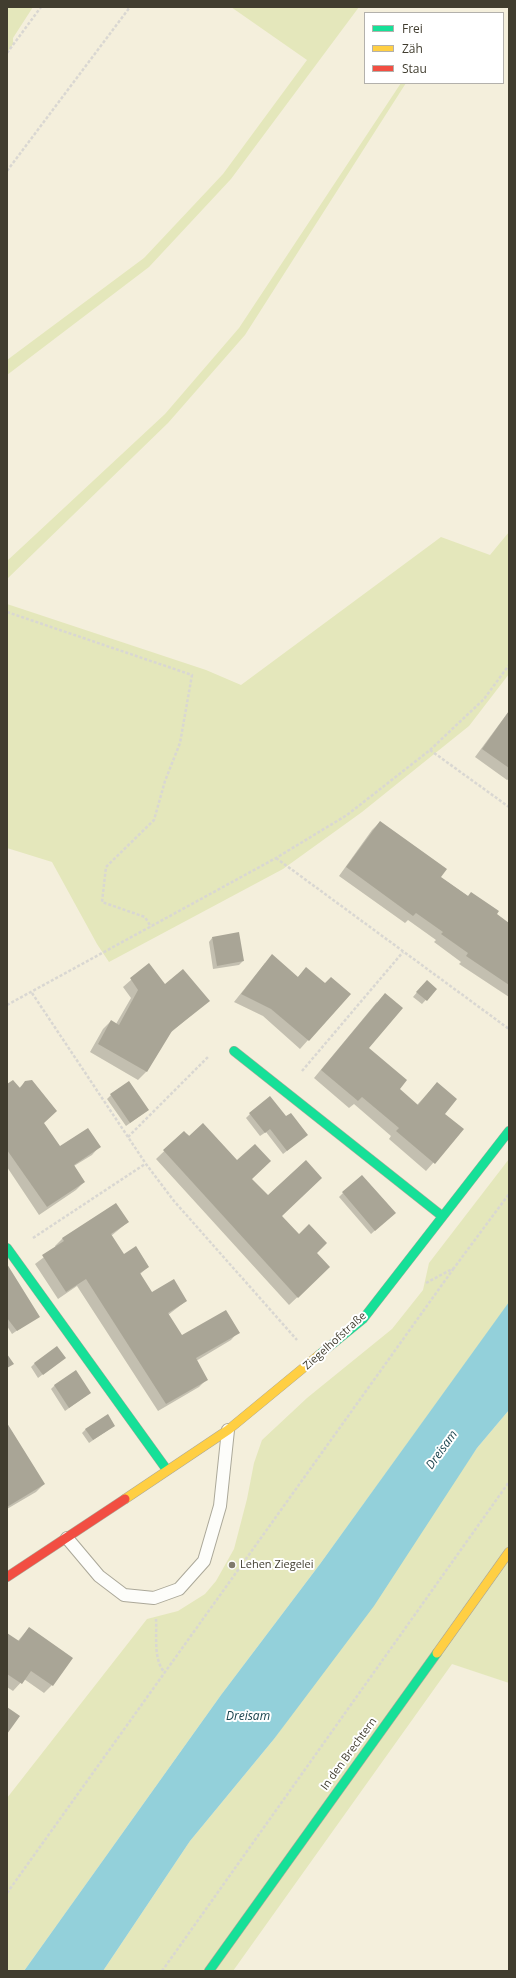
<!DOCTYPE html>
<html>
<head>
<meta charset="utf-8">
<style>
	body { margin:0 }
	#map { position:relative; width:516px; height:1978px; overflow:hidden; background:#f4efdc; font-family:"Open Sans",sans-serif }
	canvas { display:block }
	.frame { position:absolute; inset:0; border:8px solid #413d2f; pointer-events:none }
	.legend { position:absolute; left:364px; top:12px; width:140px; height:72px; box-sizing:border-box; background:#fff; border:1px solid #b3b1ac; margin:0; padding:5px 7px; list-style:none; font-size:12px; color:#413d2f }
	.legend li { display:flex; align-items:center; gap:8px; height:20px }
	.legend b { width:20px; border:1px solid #b3b1ac }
</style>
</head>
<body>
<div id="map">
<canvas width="516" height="1978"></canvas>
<div class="frame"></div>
<ul class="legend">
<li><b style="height:5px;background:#16e098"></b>Frei</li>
<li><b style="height:5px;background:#ffcf43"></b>Zäh</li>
<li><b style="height:5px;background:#f24e42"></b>Stau</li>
</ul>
</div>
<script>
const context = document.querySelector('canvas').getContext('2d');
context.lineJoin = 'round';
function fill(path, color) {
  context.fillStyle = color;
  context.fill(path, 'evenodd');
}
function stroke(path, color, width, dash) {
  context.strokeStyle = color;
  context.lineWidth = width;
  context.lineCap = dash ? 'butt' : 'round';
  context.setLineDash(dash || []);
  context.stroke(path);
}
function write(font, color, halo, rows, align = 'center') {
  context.font = font + ' "Open Sans",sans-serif';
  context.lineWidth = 4;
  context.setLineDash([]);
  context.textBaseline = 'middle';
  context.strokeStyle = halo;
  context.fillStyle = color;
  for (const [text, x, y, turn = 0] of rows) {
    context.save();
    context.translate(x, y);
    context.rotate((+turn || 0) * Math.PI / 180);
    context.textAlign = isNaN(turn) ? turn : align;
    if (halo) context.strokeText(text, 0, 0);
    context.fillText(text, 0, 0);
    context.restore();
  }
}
const green = new Path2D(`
	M7 7H33L13 38V44L7 53Z
	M231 7H359L231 179 149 267 7 375V360L144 258 223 174 307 60Z
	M401 83H406L245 335 168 423 7 579V561L165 414 239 328Z
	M509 532V674L469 726 362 812 283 869 109 962 97 944 52 862 7 848V604L206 670 241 685 441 537 490 555Z
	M509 1159V1303L320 1564 221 1695 24 1971H7V1798L147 1619 178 1611 205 1594 216 1581 234 1549 247 1499 254 1463 262 1440 307 1398 392 1329 423 1290 429 1263Z
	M509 1410V1683L452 1664 233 1971H103L190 1841 274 1739 477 1448Z`);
const water = new Path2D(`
	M509 1302V1410L477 1448 374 1606 274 1739 190 1841 103 1971H24L221 1695 320 1564Z`);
const shadow = new Path2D(`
	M509 711V779L507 780 475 757Z
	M380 822 440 877 509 924V997L459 964 461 962 434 942 436 940 408 920 405 923 339 876 372 830Z
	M212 938 243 961 239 965 213 969 209 942Z
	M265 963 297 978 306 968 325 985 349 994 300 1049 263 1016 234 1002Z
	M148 965 165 985 208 1001 169 1034 146 1072 138 1080 90 1052 103 1029 111 1021 116 1024 131 998 123 987Z
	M423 985 436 989 422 1004 413 997Z
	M377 1002 368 1048 398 1089 417 1105 437 1083 444 1114 463 1129 426 1171 389 1139 391 1136 354 1104 349 1108 314 1078Z
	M26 1082 43 1123 60 1147H99L92 1155 74 1166 84 1182 76 1190 39 1215 7 1167V1086L19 1088Z
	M111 1095 148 1110 126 1126 107 1099Z
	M250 1114 286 1118 307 1135 283 1154 266 1132 260 1136 246 1118Z
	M184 1132 251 1179 281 1216 316 1253 321 1275 289 1305 156 1159Z
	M343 1193 390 1217 371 1234 339 1197Z
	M128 1222 111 1236 124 1256 148 1267 139 1275 152 1294 186 1301 168 1315 181 1336 238 1332 231 1340 196 1361 207 1379 199 1387 158 1411 77 1286 58 1299 35 1264 56 1248 55 1246 63 1238Z
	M7 1266 38 1316 12 1334 7 1326Z
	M64 1358 38 1378 31 1367 35 1363Z
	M55 1385 90 1393 65 1411 51 1389Z
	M7 1424 44 1484 36 1492 7 1509Z
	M114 1426 89 1443 82 1433 86 1429Z
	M29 1628 52 1685 44 1693 24 1679 13 1691 7 1687V1634L17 1642Z`);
const building = new Path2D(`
	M509 711V768L482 749Z
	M380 821 447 869 441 877 468 896 471 892 499 911 497 914 509 923V985L466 956 468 953 441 934 443 932 416 913 413 916 346 867Z
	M239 932 244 961 217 966 212 937Z
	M272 954 298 977 306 967 325 983 331 977 351 994 309 1041 271 1009 241 994Z
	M149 963 165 984 183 969 210 1001 172 1031 147 1072 98 1044 111 1020 119 1025 138 990 130 978Z
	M427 980 437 989 427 1001 416 992Z
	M385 993 403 1008 369 1048 407 1080 400 1089 418 1105 437 1082 457 1099 445 1114 464 1129 435 1164 396 1131 399 1128 362 1097 358 1101 321 1070Z
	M13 1080 20 1088 25 1081 32 1080 57 1111 44 1123 60 1146 88 1128 101 1147 74 1165 85 1182 47 1207 7 1150V1084Z
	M129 1081 149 1110 130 1123 110 1094Z
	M270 1096 286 1116 291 1113 308 1135 287 1151 270 1129 265 1133 249 1113Z
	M203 1123 237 1160 255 1144 271 1161 252 1179 268 1195 306 1160 322 1178 282 1216 299 1234 309 1224 327 1243 317 1253 330 1267 298 1298 163 1150 184 1131 189 1136Z
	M362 1175 396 1213 375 1231 342 1192Z
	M116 1203 129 1222 111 1234 124 1254 136 1246 149 1267 140 1273 152 1292 174 1279 187 1301 168 1313 182 1335 226 1310 240 1333 196 1358 208 1380 166 1404 86 1279 66 1292 42 1255 64 1241 62 1238Z
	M7 1264 40 1317 17 1331 7 1318Z
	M57 1346 66 1358 43 1375 34 1363Z
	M7 1354 14 1364 7 1368Z
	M76 1370 91 1393 69 1408 54 1385Z
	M108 1414 115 1426 93 1440 85 1429Z
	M7 1423 45 1484 7 1507Z
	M29 1627 73 1658 53 1686 31 1671 22 1684 7 1674V1633L19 1641Z
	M7 1707 20 1716 7 1734Z`);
const path = new Path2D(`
	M7 53 41 7
	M7 171 130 7
	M7 612 192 675 180 743 165 781 154 820 106 867 102 902 145 917 151 927
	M430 750 509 807
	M276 858 509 1029
	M32 993 146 1164 174 1201 297 1340
	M7 1005 276 858 347 815 430 750 484 699 509 665
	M302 1071 403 952
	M128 1137 208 1057
	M33 1238 145 1164
	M426 1283 454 1268 509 1194
	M156 1619C157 1636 153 1660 165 1673
	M7 1893 454 1268
	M162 1971 509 1482`);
const lane = new Path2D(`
	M67 1538 99 1576 124 1595 154 1598 179 1589 204 1561 220 1506 228 1430`);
const fast = new Path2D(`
	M234 1051 442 1216
	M7 1248 167 1470
	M319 1355 363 1319 509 1131
	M209 1971 437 1653`);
const slow = new Path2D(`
	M125 1499 228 1430 319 1355
	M437 1653 509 1552`);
const jam = new Path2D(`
	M7 1577 125 1499`);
const markers = [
	[232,1565,4,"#807b6c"]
];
const streetNames = [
	["Ziegelhofstraße",335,1341,-42],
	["In den Brechtern",349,1754,-54]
];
const poiNames = [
	["Lehen Ziegelei",240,1565]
];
const waterNames = [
	["Dreisam",442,1450,-54],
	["Dreisam",248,1717]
];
fill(green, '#e4e7bb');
fill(water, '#93d0da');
fill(shadow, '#0003');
fill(building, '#a9a596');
stroke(lane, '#aba899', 14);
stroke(fast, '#aba899', 10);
stroke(slow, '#aba899', 10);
stroke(jam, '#aba899', 10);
stroke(path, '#d9d7d2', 2.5, [3, 2]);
stroke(lane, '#fdfdfa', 12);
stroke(fast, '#16e098', 9);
stroke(slow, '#ffcf43', 9);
stroke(jam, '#f24e42', 9);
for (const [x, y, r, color] of markers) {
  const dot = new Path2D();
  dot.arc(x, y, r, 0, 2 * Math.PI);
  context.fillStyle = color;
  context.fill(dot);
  stroke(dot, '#fff', 1.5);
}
write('11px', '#413d2f', '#fff', streetNames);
write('11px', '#413d2f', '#fff', poiNames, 'left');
write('italic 12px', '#1a434d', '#fff', waterNames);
</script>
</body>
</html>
